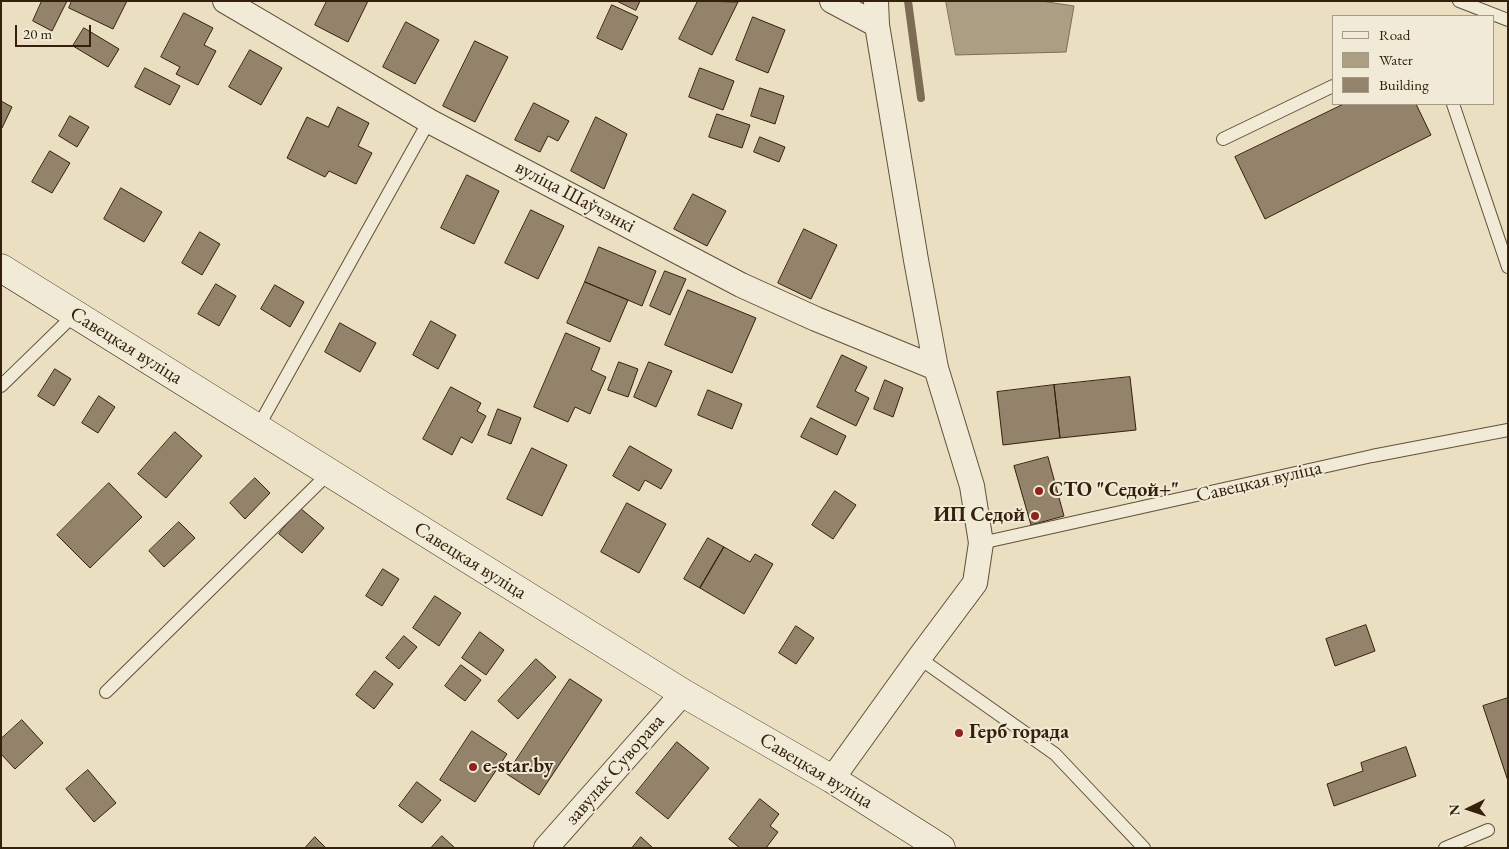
<!DOCTYPE html>
<html>
<head>
<meta charset="utf-8">
<style>
	body { margin:0 }
	#map { position:relative; width:1509px; height:849px; overflow:hidden; background:#eadfc0; font-family:"EB Garamond",serif }
	canvas { display:block }
	.frame { position:absolute; inset:0; border:2px solid #35200d; pointer-events:none }
	.legend { position:absolute; left:1332px; top:15px; width:162px; height:90px; box-sizing:border-box; background:#f1ead6; border:1px solid #a69986; margin:0; padding:6px 9px; list-style:none; font-size:15px; color:#35200d }
	.legend li { display:flex; align-items:center; gap:10px; height:25px }
	.legend b { width:25px; border:1px solid #a69986 }
	.north { position:absolute; left:1444px; top:784px; width:50px; height:50px; -webkit-text-stroke:4px #f1ead6; paint-order:stroke; rotate:266deg; font-size:14px; font-weight:700; line-height:20px; text-align:center; color:#35200d }
	.north::after { content:''; display:block; margin:auto; width:18px; height:22px; background:#35200d; clip-path:polygon(50% 0,100% 100%,50% 72%,0 100%) }
	.scale { position:absolute; left:15px; top:25px; width:76px; height:22px; box-sizing:border-box; border:2px solid #35200d; border-top:0; padding-left:6px; font-size:15px; line-height:18px; white-space:nowrap; color:#35200d; -webkit-text-stroke:4px #f1ead6; paint-order:stroke }
</style>
</head>
<body>
<div id="map">
<canvas width="1509" height="849"></canvas>
<div class="frame"></div>
<ul class="legend">
<li><b style="height:6px;background:#f1ead6"></b>Road</li>
<li><b style="height:14px;background:#ac9e83"></b>Water</li>
<li><b style="height:14px;background:#93836a"></b>Building</li>
</ul>
<div class="north">N</div>
<div class="scale">20 m</div>
</div>
<script>
const context = document.querySelector('canvas').getContext('2d');
context.lineJoin = 'round';
function fill(path, color) {
  context.fillStyle = color;
  context.fill(path, 'evenodd');
}
function stroke(path, color, width, dash) {
  context.strokeStyle = color;
  context.lineWidth = width;
  context.lineCap = dash ? 'butt' : 'round';
  context.setLineDash(dash || []);
  context.stroke(path);
}
function write(font, color, halo, rows, align = 'center') {
  context.font = font + ' "EB Garamond",serif';
  context.lineWidth = 4;
  context.setLineDash([]);
  context.textBaseline = 'middle';
  context.strokeStyle = halo;
  context.fillStyle = color;
  for (const [text, x, y, turn = 0] of rows) {
    context.save();
    context.translate(x, y);
    context.rotate((+turn || 0) * Math.PI / 180);
    context.textAlign = isNaN(turn) ? turn : align;
    if (halo) context.strokeText(text, 0, 0);
    context.fillText(text, 0, 0);
    context.restore();
  }
}
const water = new Path2D(`
	M946 1H1041L1074 6 1066 52 956 55Z`);
const stream = new Path2D(`
	M908 1 921 98`);
const building = new Path2D(`
	M42 1H67L52 31 33 21Z
	M72 1H127L113 29 69 8Z
	M327 1H368L348 42 315 25Z
	M617 1H640L636 10Z
	M698 1 738 2 712 55 679 39Z
	M612 5 638 17 622 50 597 38Z
	M184 13 213 28 204 45 216 51 198 85 176 74 180 67 161 57Z
	M753 17 785 30 768 73 736 60Z
	M406 22 439 40 415 84 383 67Z
	M84 28 119 49 108 67 73 46Z
	M475 41 508 57 475 122 443 106Z
	M250 50 282 68 261 105 229 87Z
	M145 68 180 86 170 105 135 87Z
	M700 68 734 81 723 110 689 97Z
	M760 88 784 96 775 124 751 116Z
	M1 101 12 107 2 128H1Z
	M534 103 569 121 558 141 548 136 540 152 515 140Z
	M1344 104H1416L1431 135 1265 219 1235 157Z
	M338 107 369 123 358 146 372 153 356 184 329 171 325 177 287 158 307 117 328 127Z
	M717 114 750 125 742 148 709 137Z
	M70 116 89 127 77 147 59 136Z
	M596 117 627 134 604 189 571 171Z
	M760 137 785 147 779 162 754 152Z
	M50 151 70 163 52 193 32 182Z
	M467 175 499 191 474 244 441 228Z
	M121 188 162 212 144 242 104 219Z
	M693 194 726 211 707 246 674 229Z
	M531 210 564 226 538 279 505 263Z
	M804 229 837 245 811 299 778 283Z
	M200 232 220 244 202 275 182 263Z
	M599 247 656 271 642 306 585 282Z
	M665 271 686 279 670 315 650 306Z
	M585 282 628 300 610 342 567 323Z
	M216 284 236 296 219 326 198 314Z
	M275 285 304 302 290 327 261 309Z
	M688 290 756 318 732 373 665 345Z
	M431 321 456 335 438 369 413 355Z
	M340 323 376 343 360 372 325 352Z
	M566 333 600 348 591 370 606 377 590 414 575 407 568 422 534 407Z
	M842 355 867 367 855 391 869 398 856 426 817 407Z
	M619 362 638 369 628 397 608 390Z
	M649 362 672 371 656 407 634 397Z
	M55 369 71 379 54 406 38 396Z
	M1130 377 1136 430 1060 438 1054 385Z
	M885 380 903 388 893 417 874 409Z
	M1054 385 1060 438 1003 445 997 392Z
	M451 387 481 403 477 411 486 416 472 443 461 437 452 455 423 439Z
	M708 390 742 404 732 429 698 415Z
	M99 396 115 407 98 433 82 423Z
	M498 409 521 418 511 444 488 435Z
	M811 418 846 436 837 455 801 437Z
	M175 432 202 456 166 498 138 474Z
	M630 446 672 470 661 489 645 480 639 491 613 476Z
	M532 448 567 465 542 516 507 499Z
	M1048 457 1064 516 1031 525 1014 466Z
	M255 478 270 493 245 519 230 503Z
	M109 483 142 517 90 568 57 535Z
	M835 491 856 505 833 539 812 525Z
	M627 503 666 524 639 573 601 552Z
	M300 508 324 528 302 553 279 534Z
	M179 522 195 538 164 567 149 551Z
	M708 538 724 547 700 588 684 579Z
	M724 547 750 562 755 554 773 564 744 614 700 588Z
	M383 569 399 579 382 606 366 596Z
	M435 596 461 613 439 646 413 628Z
	M1366 625 1375 651 1335 666 1326 639Z
	M796 626 814 638 796 664 779 653Z
	M480 632 504 650 486 675 462 658Z
	M404 636 417 647 399 669 386 658Z
	M536 659 556 677 518 719 498 701Z
	M461 665 481 680 465 701 445 686Z
	M375 671 393 684 374 709 356 695Z
	M570 679 602 700 539 795 507 774Z
	M1508 698V781L1483 706Z
	M22 720 43 743 15 769 1 754V739Z
	M472 731 507 754 475 802 440 780Z
	M677 742 709 768 668 819 636 793Z
	M1406 747 1416 776 1334 806 1327 784 1363 771 1361 763Z
	M88 770 116 803 94 822 66 789Z
	M417 782 441 800 422 823 399 806Z
	M760 799 779 814 770 826 778 832 766 848H740L729 839Z
	M442 836 455 848H431Z
	M315 837 326 848H305Z
	M641 837 653 848H632Z`);
const service = new Path2D(`
	M1459 1 1508 20
	M1453 104 1508 267
	M1223 139 1333 86
	M1 386 75 314
	M258 427 429 121
	M981 543 1372 456 1508 430
	M919 658 1055 754 1144 848
	M106 692 329 473
	M1445 848 1488 830`);
const minor = new Path2D(`
	M225 1 429 121 741 285 816 319 936 368
	M832 1 877 25
	M832 779 919 658 975 583 981 543 972 486 936 368 916 260 877 25 876 1
	M546 848 683 693`);
const secondary = new Path2D(`
	M1 268 683 693 832 779 941 848`);
const markers = [
	[1039,491,5,"#8f2418"],
	[1035,516,5,"#8f2418"],
	[959,733,5,"#8f2418"],
	[473,767,5,"#8f2418"]
];
const streetNames = [
	["вуліца Шаўчэнкі",575,197,28],
	["Савецкая вуліца",126,346,32],
	["Савецкая вуліца",1259,482,-13],
	["Савецкая вуліца",470,561,32],
	["завулак Суворава",615,770,-49],
	["Савецкая вуліца",816,771,31]
];
const poiNames = [
	["СТО \"Седой+\"",1049,491],
	["ИП Седой",1025,516,"right"],
	["Герб горада",969,733],
	["e-star.by",483,767]
];
fill(water, '#ac9e83');
stroke(water, '#7c6c54', 1);
stroke(stream, '#7c6c54', 8);
fill(building, '#93836a');
stroke(building, '#35200d', 1);
stroke(service, '#62503a', 14);
stroke(minor, '#62503a', 26);
stroke(secondary, '#35200d', 29);
stroke(service, '#f1ead6', 12);
stroke(minor, '#f1ead6', 24);
stroke(secondary, '#f1ead6', 28);
for (const [x, y, r, color] of markers) {
  const dot = new Path2D();
  dot.arc(x, y, r, 0, 2 * Math.PI);
  context.fillStyle = color;
  context.fill(dot);
  stroke(dot, '#f1ead6', 2);
}
write('20px', '#35200d', '#f1ead6', streetNames);
write('bold 20px', '#35200d', '#f1ead6', poiNames, 'left');
</script>
</body>
</html>
